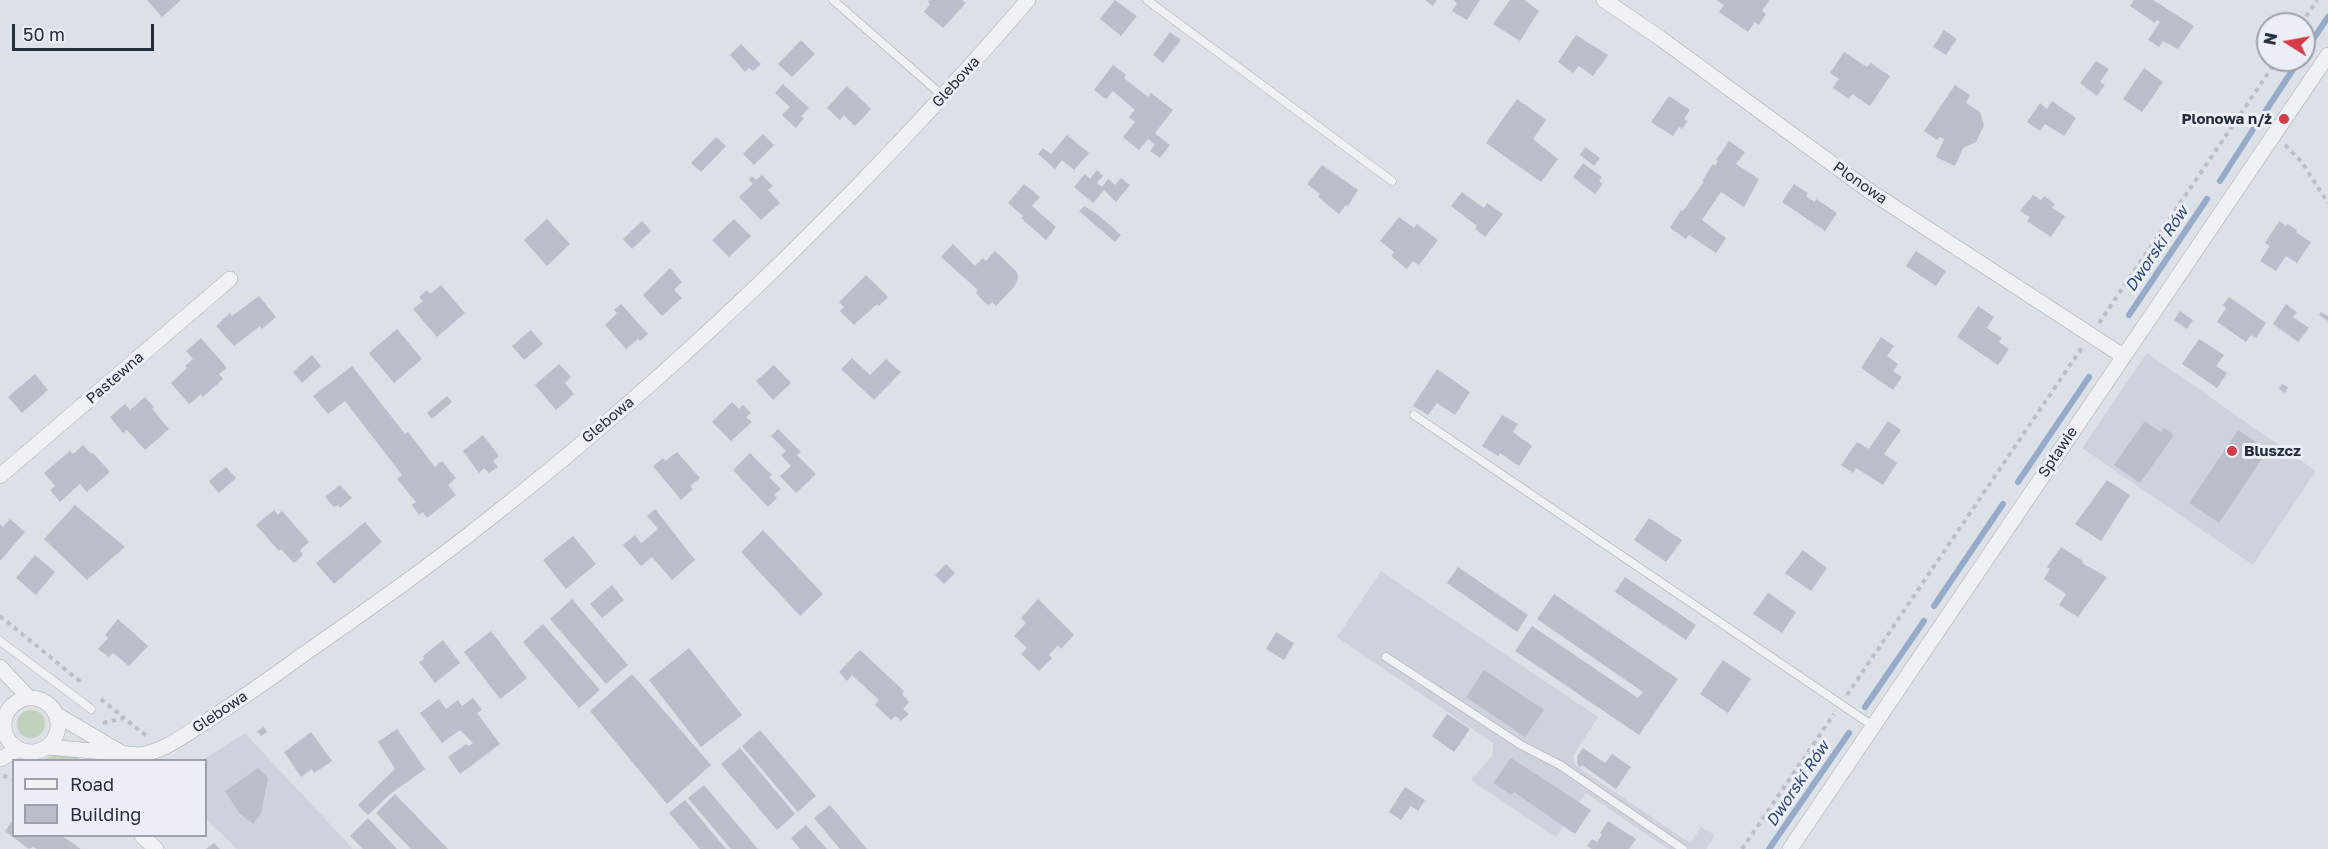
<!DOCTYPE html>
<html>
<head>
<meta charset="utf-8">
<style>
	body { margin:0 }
	#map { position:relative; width:2328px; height:849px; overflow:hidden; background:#dce0e7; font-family:"Golos Text",sans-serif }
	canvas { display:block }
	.legend { position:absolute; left:12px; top:759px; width:195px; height:78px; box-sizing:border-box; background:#ebeff5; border:2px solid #9ca1ab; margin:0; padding:8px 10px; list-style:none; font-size:18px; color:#252d3d }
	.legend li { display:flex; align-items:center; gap:12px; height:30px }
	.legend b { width:30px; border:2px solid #9ca1ab }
	.north { position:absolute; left:2256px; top:12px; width:60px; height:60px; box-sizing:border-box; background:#ebeff5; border:2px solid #9ca1ab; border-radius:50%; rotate:281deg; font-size:16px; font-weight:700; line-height:24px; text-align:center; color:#252d3d }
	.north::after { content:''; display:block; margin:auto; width:21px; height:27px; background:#d23b48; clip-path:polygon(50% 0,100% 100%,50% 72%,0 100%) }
	.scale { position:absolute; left:12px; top:24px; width:142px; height:27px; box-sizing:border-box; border:3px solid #252d3d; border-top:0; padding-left:8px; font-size:18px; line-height:21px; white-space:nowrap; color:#252d3d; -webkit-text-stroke:4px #ebeff5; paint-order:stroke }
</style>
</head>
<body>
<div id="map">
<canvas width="2328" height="849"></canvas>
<ul class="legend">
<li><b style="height:8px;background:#eff1f5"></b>Road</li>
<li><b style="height:16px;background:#b9beca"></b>Building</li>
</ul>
<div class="north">N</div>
<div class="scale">50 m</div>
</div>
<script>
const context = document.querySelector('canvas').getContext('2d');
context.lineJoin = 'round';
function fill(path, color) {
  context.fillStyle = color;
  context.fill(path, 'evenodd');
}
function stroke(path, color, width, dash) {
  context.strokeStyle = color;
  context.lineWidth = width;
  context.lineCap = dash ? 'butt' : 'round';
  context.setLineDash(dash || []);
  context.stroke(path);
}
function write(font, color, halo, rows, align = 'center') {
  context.font = font + ' "Golos Text",sans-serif';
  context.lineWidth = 6;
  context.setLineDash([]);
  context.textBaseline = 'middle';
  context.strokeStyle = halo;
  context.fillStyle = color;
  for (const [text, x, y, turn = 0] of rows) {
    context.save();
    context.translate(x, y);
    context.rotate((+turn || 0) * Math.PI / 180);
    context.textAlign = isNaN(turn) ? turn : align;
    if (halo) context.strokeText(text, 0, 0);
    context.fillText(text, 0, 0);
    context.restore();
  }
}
const built = new Path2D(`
	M2147 353 2316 471 2253 565 2082 448Z
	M1381 571 1598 717 1573 756 1575 765 1690 843 1701 827 1715 835 1706 849H1668L1586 793 1556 837 1471 780 1493 755V743L1337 637Z
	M245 733 353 849H237L206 819V760H203Z`);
const green = new Path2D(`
	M17 724a14 14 0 1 1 28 0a14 14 0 1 1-28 0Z
	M59 754 79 756 78 760H40Z`);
const stream = new Path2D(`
	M2304 53 2328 17
	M2263 115 2294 68
	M2220 181 2254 128
	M2129 315 2207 199
	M2018 482 2089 377
	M1934 606 2003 504
	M1865 707 1924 621
	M1769 849 1849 733`);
const building = new Path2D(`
	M147 0H181L162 17Z
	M929 0H962L966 3 943 28 924 12 930 4 928 2Z
	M1115 0 1137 16 1121 36 1100 19Z
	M1425 0H1437L1433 6Z
	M1453 0H1480L1467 20 1452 11 1457 3Z
	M1510 0H1524L1539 11 1520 41 1493 24Z
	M1716 0H1768L1769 1 1762 11 1766 14 1759 25 1755 22 1748 32 1719 12 1724 5Z
	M2134 0H2153L2194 26 2178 49 2163 41 2159 47 2148 40 2160 22 2157 20 2155 23 2130 6Z
	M1944 30 1957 39 1946 55 1933 47Z
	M1170 32 1181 40 1163 63 1153 55Z
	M1576 35 1608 55 1593 76 1579 66 1573 73 1558 62Z
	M801 40 815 54 792 77 778 64Z
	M741 44 761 64 753 71 749 68 745 72 730 55Z
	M1844 52 1867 67 1871 63 1890 76 1870 106 1852 94 1849 99 1833 88 1839 79 1830 73Z
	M2096 61 2109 69 2100 82 2105 85 2097 96 2080 83Z
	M1113 65 1126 75 1124 78 1148 97 1151 93 1173 110 1155 133 1170 145 1160 158 1150 151 1155 145 1148 139 1139 150 1123 137 1135 122 1129 117 1135 110 1113 91 1106 99 1094 90Z
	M2144 68 2163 82 2142 112 2123 99Z
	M783 84 809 108 801 116 804 118 796 128 782 115 790 107 775 93Z
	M1955 85 1970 95 1966 103 1980 112 1984 125 1976 142 1963 148 1955 166 1936 157 1944 139 1940 137 1937 140 1924 131Z
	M847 86 871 109 855 126 844 115 840 120 827 108Z
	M1669 96 1690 110 1684 119 1688 121 1682 129 1679 127 1673 136 1651 122Z
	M1517 99 1546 120 1533 139 1558 159 1541 182 1486 143Z
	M2052 101 2076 118 2064 136 2045 124 2040 131 2027 122 2040 103 2047 109Z
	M763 134 774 145 754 165 743 154Z
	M1067 135 1089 153 1074 170 1062 160 1055 169 1038 154 1043 148 1051 154Z
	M716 137 726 146 701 172 691 163Z
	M1729 141 1745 152 1736 164 1759 179 1744 207 1721 192 1702 220 1726 238 1716 253 1689 235 1686 239 1670 228 1681 210 1683 211 1704 182 1702 181 1713 164 1715 166 1718 161 1716 160Z
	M1585 147 1600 158 1594 166 1580 155Z
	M1583 163 1602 177 1599 181 1603 184 1595 194 1573 177Z
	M1322 165 1358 190 1348 206 1346 205 1339 214 1318 197 1320 194 1307 184Z
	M1097 170 1103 176 1097 183 1102 187 1108 179 1115 185 1121 178 1130 185 1116 202 1104 190 1093 203 1074 187 1085 174 1090 179Z
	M762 175 773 186 768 190 780 203 761 220 739 197 753 184 749 180 752 176 756 180Z
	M1024 184 1040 197 1032 206 1056 227 1046 240 1021 218 1023 216 1008 203Z
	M1794 184 1808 193 1806 196 1815 202 1816 199 1837 213 1825 231 1782 202Z
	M1462 192 1484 208 1487 203 1503 214 1485 237 1475 229 1477 226 1451 206Z
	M2033 195 2041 200 2044 196 2055 204 2052 208 2065 216 2051 237 2027 221 2030 217 2020 211Z
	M1084 206 1097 214 1121 235 1115 242 1079 211Z
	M1399 217 1414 228 1417 224 1438 240 1419 265 1413 261 1407 269 1391 256 1394 252 1380 241Z
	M547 219 570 244 547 266 524 240Z
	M734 219 751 236 729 257 712 240Z
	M642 221 651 231 632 249 623 239Z
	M2279 221 2286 226 2288 224 2297 230 2296 232 2311 242 2297 263 2286 256 2276 271 2260 261 2270 246 2265 243Z
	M953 244 975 266 983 258 986 261 995 251 1017 272 1018 278 1014 287 996 306 992 302 989 305 984 302 976 293 978 290 941 257Z
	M1916 251 1946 271 1936 286 1906 266Z
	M670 268 682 282 674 290 682 298 662 316 643 295Z
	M866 275 888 297 879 306 877 304 854 325 840 311 844 307 839 302Z
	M441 285 465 313 437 337 413 309 423 301 419 297 427 290 430 294Z
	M259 296 276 317 262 329 260 326 234 346 216 326 230 313 232 316Z
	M2229 297 2266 323 2256 338 2251 335 2246 342 2217 322 2226 308 2223 305Z
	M621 304 648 334 640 341 638 339 626 349 605 325 617 313 614 310Z
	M2286 304 2297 312 2293 317 2309 328 2298 342 2273 324Z
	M1978 306 1994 317 1987 328 2002 338 1999 342 2009 349 1998 365 1957 337Z
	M2180 311 2193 320 2187 329 2174 320Z
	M2321 312 2328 316V321L2319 315Z
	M397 329 422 359 394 383 369 353Z
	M531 330 543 344 524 360 512 346Z
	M1881 337 1894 346 1887 356 1898 364 1893 371 1902 377 1893 390 1861 368Z
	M201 338 227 368 219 374 223 379 203 397 201 394 189 404 171 383 187 368 185 366 193 359 186 351Z
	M2199 339 2224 355 2216 366 2227 373 2217 388 2182 364Z
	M312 355 321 366 302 383 293 372Z
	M852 358 870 375 886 359 901 372 874 400 841 369Z
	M559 364 571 377 565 383 574 394 556 410 535 385Z
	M774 365 791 383 773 400 756 381Z
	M352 366 405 434 408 432 435 467 442 461 456 478 448 485 456 495 427 518 423 512 419 515 412 505 416 502 397 479 402 475 345 401 328 414 313 396Z
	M1437 369 1470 392 1455 415 1437 403 1428 415 1413 406Z
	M35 374 48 390 22 413 8 397Z
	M2282 384 2288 387 2285 393 2279 389Z
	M447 396 452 402 432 419 427 413Z
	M145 397 154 407 152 409 169 429 145 450 127 430 123 433 110 417 125 404 130 410Z
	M732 402 739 409 743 405 751 413 746 417 752 422 731 441 712 422Z
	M1502 415 1518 424 1513 432 1532 446 1519 466 1500 453 1498 456 1482 446Z
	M1888 421 1901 430 1884 454 1897 463 1883 485 1856 468 1853 473 1841 465 1857 442 1869 449Z
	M2145 421 2161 432 2164 428 2174 435 2140 483 2114 465Z
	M778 429 801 452 797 455 816 474 796 493 780 476 791 466 781 455 786 451 771 436Z
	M2238 430 2268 450 2219 523 2189 503Z
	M483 435 499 456 493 461 498 467 489 473 484 468 479 473 463 451Z
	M83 445 91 454 93 453 110 472 87 492 80 484 60 502 50 490 55 486 44 473 70 451 73 454Z
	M677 452 700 478 690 486 693 489 681 500 653 466 663 458 665 461Z
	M750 453 772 475 769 477 781 489 774 495 777 498 768 507 733 470Z
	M226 467 236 478 219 493 209 481Z
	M2107 480 2130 495 2101 541 2075 524Z
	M340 485 352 498 340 508 338 505 334 507 325 497Z
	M75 505 125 547 87 580 44 539Z
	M655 509 695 560 672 580 652 557 641 566 623 545 635 535 641 543 658 529 647 516Z
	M274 510 278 515 282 511 309 542 300 550 303 555 294 563 281 549 279 551 256 525Z
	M1649 518 1682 540 1666 562 1634 540Z
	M10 519 25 532 0 561V524L3 527Z
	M365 522 382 542 334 584 316 563Z
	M763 530 823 594 800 616 741 552Z
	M573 536 596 564 566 589 543 560Z
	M2061 547 2083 561 2082 563 2107 577 2078 617 2059 605 2066 594 2044 579 2050 569 2047 567Z
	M1803 550 1827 568 1811 591 1785 573Z
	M35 555 55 572 36 595 16 578Z
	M946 564 955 573 944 584 935 575Z
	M1458 567 1528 615 1517 632 1447 583Z
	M1625 577 1696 625 1686 640 1615 592Z
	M612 585 624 600 602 618 590 604Z
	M1768 593 1796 612 1782 633 1753 614Z
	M1554 594 1678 679 1639 735 1515 651 1532 626 1638 698 1643 692 1537 619Z
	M572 599 628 665 606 684 550 619Z
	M1038 599 1074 635 1061 649 1058 645 1049 655 1052 658 1039 671 1021 654 1027 648 1014 636 1026 623 1021 618Z
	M118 619 148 646 129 666 113 653 109 657 98 649 108 638 105 635Z
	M543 624 600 690 579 708 523 642Z
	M491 631 527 678 500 699 464 652Z
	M1276 632 1294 643 1284 660 1266 649Z
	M443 640 460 663 435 683 419 662 424 659 423 656Z
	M689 648 742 715 701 747 649 680Z
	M860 650 904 691 902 694 909 702 903 709 909 714 901 721 896 716 891 720 875 705 879 700 852 675 847 681 839 672Z
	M1723 660 1751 679 1728 713 1700 694Z
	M1484 670 1544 710 1525 737 1466 697Z
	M632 674 711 765 667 804 590 711Z
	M473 698 482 710 477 713 500 744 460 774 448 757 466 744 469 746 473 743 460 730 442 743 420 713 439 699 446 709 458 700 462 706Z
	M1447 714 1470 729 1454 752 1432 736Z
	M264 727 267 732 261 736 257 731Z
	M397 729 425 769 389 795 368 815 358 805 395 769 378 742Z
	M760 730 816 796 798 812 742 746Z
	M311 732 332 761 314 773 312 769 301 777 284 752Z
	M740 748 795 814 777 830 721 764Z
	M1583 748 1605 763 1612 754 1631 767 1616 789 1582 765 1580 767 1578 766 1577 757Z
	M1511 758 1591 810 1575 834 1514 792 1511 795 1493 783Z
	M258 768 268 778 261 813 253 824 240 814 225 791Z
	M704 785 758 849H731L688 798Z
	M1405 787 1425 800 1418 811 1411 806 1401 820 1389 812Z
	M395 794 448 849H411L376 813Z
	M685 800 726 849H700L669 813Z
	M830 805 867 849H840L814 818Z
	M368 818 397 849H363L350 836Z
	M14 819V836H62L81 849H37L33 847 29 849 5 831Z
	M1608 821 1636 839 1629 849H1592L1587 846 1592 839 1597 842 1602 835 1600 833Z
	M806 825 827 849H800L791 838Z
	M214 843 220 849H206Z`);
const path = new Path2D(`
	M2301 24 2317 0
	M2285 145 2301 161 2328 203
	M2099 323 2277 60
	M0 616 82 683
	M1847 695 2083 346
	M101 699 124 718
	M103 723 124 718 148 737
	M3 776 14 779
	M1742 849 1834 714`);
const lane = new Path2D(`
	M833 0 943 96
	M1147 0 1392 181
	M1414 415 1873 726
	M0 641 91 709
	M1386 657 1521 745 1560 765 1683 849`);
const street = new Path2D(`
	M1604 0 1660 38 1868 190 2123 356
	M0 476 230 279
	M0 667 29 698
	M4 725a27 27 0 1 1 54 0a27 27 0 1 1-54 0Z
	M57 715 120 752
	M47 747 140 755C164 751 182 737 202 724 237 702 271 678 304 654 367 610 430 566 490 518 686 364 865 189 1028 0
	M0 759 19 749
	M142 836 156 849
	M1790 849 2328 55`);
const markers = [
	[2284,119,6,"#d23b48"],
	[2232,451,6,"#d23b48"]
];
const streetNames = [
	["Glebowa",956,82,-48],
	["Plonowa",1860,183,35],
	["Pastewna",115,378,-41],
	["Glebowa",608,420,-40],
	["Spławie",2058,452,-56],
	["Glebowa",220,712,-34]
];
const poiNames = [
	["Plonowa n/ż",2272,119],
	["Bluszcz",2244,451,"left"]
];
const waterNames = [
	["Dworski Rów",2157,249,-56],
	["Dworski Rów",1798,784,-56]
];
fill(built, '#ced2dc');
fill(green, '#c1d1bd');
stroke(stream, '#95abc9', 6);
fill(building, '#b9beca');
stroke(lane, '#a5aab4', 9);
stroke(street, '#a5aab4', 16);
stroke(path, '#babec5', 4, [4.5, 4.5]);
stroke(lane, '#eff1f5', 8);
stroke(street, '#eff1f5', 15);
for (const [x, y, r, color] of markers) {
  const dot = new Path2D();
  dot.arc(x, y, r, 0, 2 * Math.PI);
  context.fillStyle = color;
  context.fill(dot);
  stroke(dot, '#ebeff5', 2);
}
write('15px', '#252d3d', '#ebeff5', streetNames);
write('bold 15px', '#252d3d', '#ebeff5', poiNames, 'right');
write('italic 16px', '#2e4872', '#ebeff5', waterNames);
</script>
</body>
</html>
